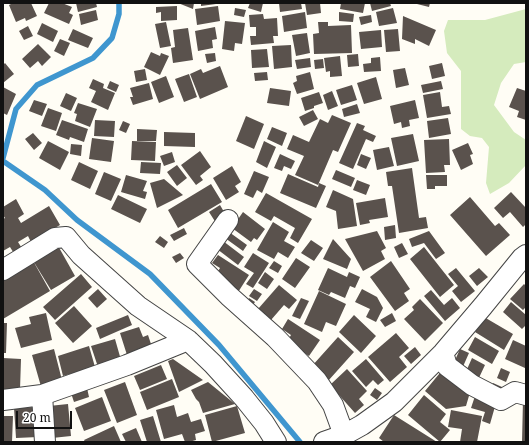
<!DOCTYPE html>
<html>
<head>
<meta charset="utf-8">
<style>
	body { margin:0 }
	#map { position:relative; width:529px; height:445px; overflow:hidden; background:#fffdf5; font-family:"Noto Serif",serif }
	canvas { display:block }
	.frame { position:absolute; inset:0; border:4px solid #111; pointer-events:none }
	.scale { position:absolute; left:16px; top:411px; width:56px; height:18px; box-sizing:border-box; border:2px solid #111; border-top:0; padding-left:5px; font-size:12px; line-height:14px; white-space:nowrap; color:#111; -webkit-text-stroke:3px #fff; paint-order:stroke }
</style>
</head>
<body>
<div id="map">
<canvas width="529" height="445"></canvas>
<div class="frame"></div>
<div class="scale">20 m</div>
</div>
<script>
const context = document.querySelector('canvas').getContext('2d');
context.lineJoin = 'round';
function fill(path, color) {
  context.fillStyle = color;
  context.fill(path, 'evenodd');
}
function stroke(path, color, width, dash) {
  context.strokeStyle = color;
  context.lineWidth = width;
  context.lineCap = dash ? 'butt' : 'round';
  context.setLineDash(dash || []);
  context.stroke(path);
}
const green = new Path2D(`
	M526 9V62L514 64 501 83 494 105 514 132 526 140V165L509 183 490 194 486 183 489 147 482 138 470 136 461 129V71L447 53 444 31 448 20H485Z`);
const stream = new Path2D(`
	M3 158 16 109 37 85 93 58 112 38 119 14V3
	M3 161 45 190 77 220 150 274 219 345 300 442`);
const building = new Path2D(`
	M13 3H31L37 16 26 21 25 18 16 22 9 5Z
	M49 3H62L72 7 69 13 73 15 69 24 44 13Z
	M76 3H96L97 7 78 12Z
	M178 3H194L193 9Z
	M201 3H216V4L201 6Z
	M250 3H263L261 12 248 8Z
	M279 3H301L302 9 280 12Z
	M305 3H320L321 13 307 15Z
	M341 3H365L363 13 340 9Z
	M370 3H390L391 6 372 11Z
	M413 3H430L429 7Z
	M177 6V20L161 21V12L156 13V7Z
	M218 6 220 21 197 25 195 9Z
	M235 8 246 10 244 17 234 15Z
	M393 8 397 23 379 26 376 12Z
	M96 10 98 20 81 25 79 14Z
	M305 12 307 28 284 32 282 16Z
	M339 12 354 14 353 22 339 21Z
	M263 14 264 19 277 18 278 36H273L274 43 251 45 250 36H256V27H250L249 15Z
	M371 15 372 22 361 25 359 17Z
	M403 16 436 30 429 46 415 39V44L402 39Z
	M225 21 245 23 242 44 235 43 234 51 222 49Z
	M166 22 171 46 160 48 155 24Z
	M318 22H328V26L351 25 352 53 314 54 313 34 319 33Z
	M42 23 58 31 53 42 37 34Z
	M28 26 33 36 24 40 19 31Z
	M215 27 217 39 212 40 213 48 198 51 195 31Z
	M188 28 193 60 173 63 171 48 175 47 173 30Z
	M73 29 93 38 88 48 68 40Z
	M398 29 400 51 386 52 384 30Z
	M381 30 382 47 361 49 359 32Z
	M307 33 310 53 296 56 292 35Z
	M60 39 70 43 64 56 54 51Z
	M38 44 51 57 42 66 38 61 30 68 22 59Z
	M291 45 292 67 274 69 272 46Z
	M267 49 269 67 252 68 251 50Z
	M151 52 160 56 161 53 169 56 160 75 144 67Z
	M215 53 216 61 207 63 205 54Z
	M358 54 359 66 348 67 347 55Z
	M340 56 342 76 330 77V71L326 72 324 58Z
	M380 57 381 71 364 72 363 64 371 63V58Z
	M310 58 311 67 297 69 295 60Z
	M323 59 324 68 315 69 314 60Z
	M5 63 14 74 3 83V65Z
	M442 63 445 76 432 79 429 66Z
	M220 66 228 87 200 99 190 74 201 69 203 73Z
	M405 68 409 85 396 88 393 70Z
	M145 69 147 80 136 82 134 71Z
	M267 72 268 80 255 81 254 73Z
	M310 72 314 89 297 94 293 83 297 81 296 76Z
	M189 74 197 97 184 102 175 79Z
	M166 76 174 97 159 103 151 82Z
	M376 77 382 99 364 104 357 83Z
	M93 79 104 84 103 88 115 93 108 110 91 102 96 91 89 88Z
	M110 81 119 85 116 92 107 88Z
	M441 81 443 89 423 93 421 85Z
	M149 83 153 99 133 105 130 97H133L130 88Z
	M352 85 357 100 341 105 336 90Z
	M3 87 16 94 7 115 3 113Z
	M270 88 291 91 289 106 267 103Z
	M517 88 526 91V120L517 117 519 111 509 107Z
	M332 91 338 106 328 110 323 95Z
	M319 92 323 103 314 106V108L305 111 301 98Z
	M440 92 442 107 449 106 451 114 427 118 423 95Z
	M66 93 77 98 71 111 60 106Z
	M34 100 47 104 42 116 29 111Z
	M415 100 419 118 409 120 410 126 402 128 401 122 394 124 390 106Z
	M78 103 97 109 90 127 75 121 77 114 74 113Z
	M357 104 360 113 344 117 342 109Z
	M48 108 62 113 56 131 41 126Z
	M313 110 318 119 304 126 299 117Z
	M332 115 351 123 338 152 333 150 318 185 295 175 304 156 287 149 293 135 309 142 320 119 328 123Z
	M246 116 264 124 254 149 236 141Z
	M448 118 451 134 429 138 427 121Z
	M62 120 88 129 84 142 70 137 69 140 56 135Z
	M95 120 115 121 114 137 94 136Z
	M123 121 130 124 126 133 119 130Z
	M357 123 365 126 363 130 376 136 373 142 366 139 353 169 339 163Z
	M272 127 287 133 282 146 267 139Z
	M137 129 157 130 156 141H137Z
	M164 132 195 133V147L164 146Z
	M33 133 42 143 34 150 25 139Z
	M413 134 419 161 397 166 391 138Z
	M92 138 114 141 111 162 89 159Z
	M449 139 450 165H444L445 172 426 173 424 140Z
	M48 141 69 152 60 170 39 158Z
	M132 141 156 142 155 161 131 160Z
	M264 141 276 147 267 168 256 162Z
	M468 143 473 154 470 155 473 164 461 170 452 150Z
	M71 144 82 145 81 156 70 154Z
	M389 147 394 166 377 170 373 150Z
	M200 151 211 167 200 176 203 180 196 185 181 165Z
	M172 152 175 162 164 166 160 156Z
	M280 154 295 161 291 169 284 166 282 171 274 168Z
	M361 154 371 158 366 169 357 165Z
	M79 162 98 171 90 189 71 180Z
	M141 162 161 163 160 174 140 173Z
	M177 165 187 178 177 186 167 172Z
	M232 166 241 182 235 186 239 192 226 200 213 178Z
	M412 168 419 218 426 217 428 228 399 233 392 186H388L386 172Z
	M336 170 355 178 351 187 332 179Z
	M254 171 269 177 262 193 257 190 253 198 244 194Z
	M104 172 121 179 111 201 95 194Z
	M288 174 318 187 319 183 326 186 316 208 280 193Z
	M126 175 147 181 143 191 147 192 145 199 121 192Z
	M426 175H447V186H435V189H427Z
	M164 179 183 195 157 208 150 183Z
	M357 180 370 185 366 195 353 190Z
	M211 184 222 202 178 228 168 210Z
	M333 190 353 199 357 226 338 229 336 211 326 207Z
	M511 192 526 208V224L523 227 510 212 503 218 494 208Z
	M266 193 312 219 298 243 290 238 295 228 274 216 271 221 255 212Z
	M118 195 147 209 140 223 111 209Z
	M470 197 495 226 499 223 510 235 486 256 450 215Z
	M385 198 388 217 369 220 370 223 360 225 356 203Z
	M16 199 24 214 18 218 21 223 49 206 60 225 31 242 28 236 18 242 23 250 15 255 10 247 3 251V219L5 218 3 215V207Z
	M220 205 227 217 216 223 209 212Z
	M243 212 265 229 257 240 254 238 251 242 232 228Z
	M273 222 289 232 284 241 295 247 288 258 278 252 274 259 257 250Z
	M395 225 396 238 385 240 384 227Z
	M184 228 187 234 174 241 170 235Z
	M377 231 386 248 381 251 385 259 363 271 345 239Z
	M429 231 445 253 436 259 424 243 412 247 409 239Z
	M229 232 247 245 243 251 225 238Z
	M160 236 168 242 164 248 155 242Z
	M333 239 351 259 347 269 323 259Z
	M311 240 323 248 314 261 301 253Z
	M223 241 244 257 238 265 217 249Z
	M402 243 408 254 399 258 394 247Z
	M57 244 75 276 51 290 32 259Z
	M424 247 454 285 440 297 410 259Z
	M180 253 184 258 176 263 172 257Z
	M253 253 269 263 253 288 246 284 254 273 244 267Z
	M218 255 249 275 235 297 216 275 220 268 212 263Z
	M296 258 310 267 295 288 282 279Z
	M32 259 50 291 3 319V276Z
	M274 261 282 266 278 273 269 268Z
	M391 261 410 289 404 293 409 301 395 311 370 277Z
	M328 268 347 277 349 272 360 277 355 288 350 286 345 298 331 292 329 295 318 290Z
	M456 268 475 291 461 302 452 291 458 286 448 274Z
	M479 268 488 277 477 286 469 276Z
	M265 272 274 279 267 289 258 283Z
	M81 274 92 287 55 320 43 307Z
	M524 284 526 286V307L523 310 510 299Z
	M279 285 297 300 289 309 284 305 271 320 258 309Z
	M98 289 107 299 97 308 88 298Z
	M254 289 262 294 257 301 249 296Z
	M362 289 377 297 383 308 376 322 366 317 370 309 355 302Z
	M431 290 444 305 452 298 460 308 445 321 424 296Z
	M319 291 346 304 336 326 326 322 322 332 304 324Z
	M249 298 255 302 250 309 245 306Z
	M301 298 309 301 300 319 292 316Z
	M420 299 443 323 425 341 404 319 414 310 412 307Z
	M511 302 526 315V325L522 329 503 312Z
	M74 306 92 326 73 343 55 323Z
	M46 313 52 340 21 348 15 328 31 324 29 317Z
	M392 313 396 321 385 327 380 320Z
	M128 315 132 325 100 339 96 328Z
	M354 315 376 336 361 353 339 332Z
	M484 317 513 334 504 350 475 332Z
	M288 319 320 340 309 356 287 342 291 335 282 329Z
	M3 323H7L6 353H3Z
	M139 327 143 337 148 335 152 347 127 355 120 333Z
	M396 333 409 348 399 357 407 367 390 382 368 357Z
	M338 337 354 352 328 381 312 366Z
	M475 337 499 351 492 364 468 350Z
	M115 339 121 360 98 367 91 346Z
	M513 340 526 346V365L525 368 505 359Z
	M89 346 95 367 63 376 58 356Z
	M415 347 421 355 411 364 404 356Z
	M54 349 63 384 42 390 32 355Z
	M460 349 469 353 461 371 452 367Z
	M3 358 21 359 20 390H3Z
	M472 358 485 365 477 382 464 376Z
	M173 359 203 380 179 392 168 361Z
	M366 359 384 380 378 385 373 380 366 387 352 371Z
	M161 365 167 379 140 390 134 376Z
	M444 368 471 389 466 406 446 409 425 391Z
	M501 368 510 372 506 382 497 378Z
	M347 369 367 391 359 399 364 405 355 413 330 385Z
	M172 379 179 397 147 410 140 392Z
	M125 382 137 415 117 423 104 390Z
	M208 382 235 404 203 413 199 402 196 399 191 390Z
	M493 383 502 387 498 395 489 391Z
	M87 388 89 397 74 402 71 393Z
	M375 388 382 393 377 400 370 395Z
	M424 395 446 414 440 422 450 430 440 442 408 415Z
	M475 396 496 403 490 424 482 421 485 412 471 408Z
	M102 397 111 421 84 431 75 408Z
	M523 400H526V442H522Z
	M68 404 71 436 52 438 49 406Z
	M174 405 177 417 188 413 191 422 201 419 205 431 195 434 196 440 189 442H185L182 434 164 439 156 410Z
	M237 406 245 433 212 442 205 415Z
	M36 407 38 437 16 438 14 408Z
	M451 410 482 416 477 442H460L462 429 448 427Z
	M394 415 437 442H384L379 438Z
	M3 416H13L12 442H3Z
	M153 416 161 442H147L140 420Z
	M114 426 121 442H85L84 440Z
	M136 428 142 442H126L122 434Z`);
const minor = new Path2D(`
	M228 220 197 264 229 296 275 337 317 381 333 405 344 435
	M3 270 55 238 66 237 81 255 138 306 188 340 213 364 244 398 264 423 276 442
	M443 353 447 366 472 385 501 400 515 392 526 395
	M42 395 45 442
	M3 400 42 395 127 365 188 340
	M324 442 344 435 362 425 394 402 443 353 483 306 522 258 526 255`);
fill(green, '#d5ebbd');
stroke(stream, '#3f96cf', 5.5);
fill(building, '#5a524d');
stroke(minor, '#444', 22);
stroke(minor, '#fff', 20);
</script>
</body>
</html>
